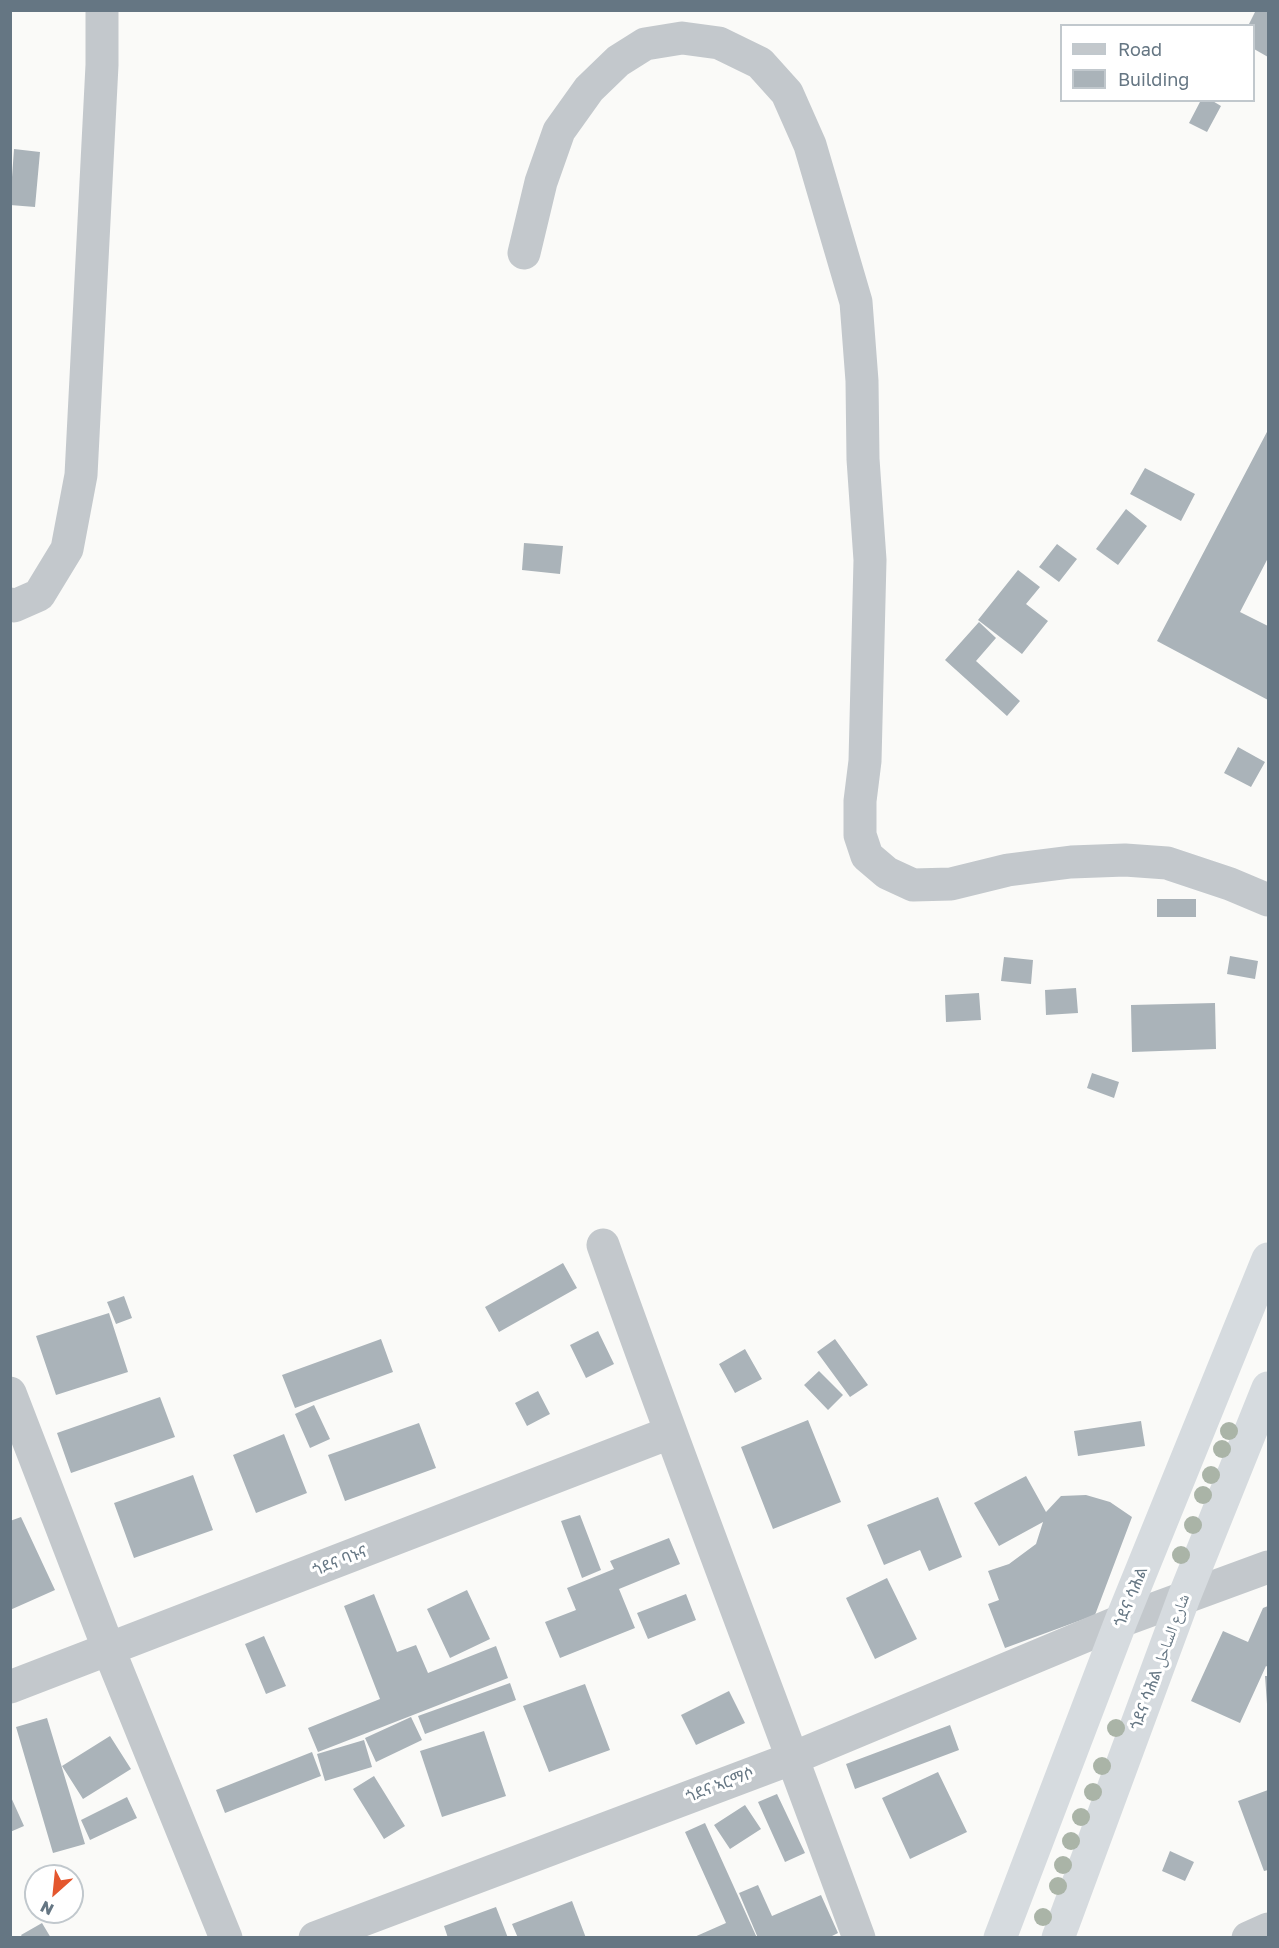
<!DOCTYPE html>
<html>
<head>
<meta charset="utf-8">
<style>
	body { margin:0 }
	#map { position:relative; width:1279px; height:1948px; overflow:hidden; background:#fafaf8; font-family:"Golos Text",sans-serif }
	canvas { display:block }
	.frame { position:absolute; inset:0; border:12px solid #657683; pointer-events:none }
	.legend { position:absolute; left:1060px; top:24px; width:195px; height:78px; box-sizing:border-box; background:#fff; border:2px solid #c1c8cd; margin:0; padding:8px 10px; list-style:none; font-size:18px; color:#657683 }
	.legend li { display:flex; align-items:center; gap:12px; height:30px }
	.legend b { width:30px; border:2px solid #c1c8cd }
	.north { position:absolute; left:24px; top:1864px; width:60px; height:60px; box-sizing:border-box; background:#fff; border:2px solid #c1c8cd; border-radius:50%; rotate:207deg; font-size:16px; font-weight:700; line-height:24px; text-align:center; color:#657683 }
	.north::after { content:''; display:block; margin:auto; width:21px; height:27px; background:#e4572e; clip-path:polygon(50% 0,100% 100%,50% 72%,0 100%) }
</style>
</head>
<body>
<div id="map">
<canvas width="1279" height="1948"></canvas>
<div class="frame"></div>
<ul class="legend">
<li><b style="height:8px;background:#c3c8cc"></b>Road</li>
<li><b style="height:16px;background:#aab3b9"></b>Building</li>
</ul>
<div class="north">N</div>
</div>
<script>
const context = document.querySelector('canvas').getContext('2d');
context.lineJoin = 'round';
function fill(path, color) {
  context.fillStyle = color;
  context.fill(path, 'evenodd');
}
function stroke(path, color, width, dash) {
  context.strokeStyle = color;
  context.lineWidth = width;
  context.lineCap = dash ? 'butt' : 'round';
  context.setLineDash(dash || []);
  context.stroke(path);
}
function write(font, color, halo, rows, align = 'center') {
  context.font = font + ' "Golos Text","Noto Naskh Arabic","Noto Sans Ethiopic",sans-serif';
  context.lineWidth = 6;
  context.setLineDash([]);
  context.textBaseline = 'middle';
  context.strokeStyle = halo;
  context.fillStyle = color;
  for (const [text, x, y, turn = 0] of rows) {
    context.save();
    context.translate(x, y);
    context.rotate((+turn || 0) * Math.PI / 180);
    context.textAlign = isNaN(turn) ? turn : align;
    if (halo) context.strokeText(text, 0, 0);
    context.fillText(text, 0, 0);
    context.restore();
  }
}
const building = new Path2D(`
	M1256 10H1268V57L1254 49V26H1248Z
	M1201 100H1211L1221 106 1207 132 1189 123Z
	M14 149 40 152 35 207 10 205Z
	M1268 430V558L1240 612 1268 626V700L1157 641Z
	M1145 468 1195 494 1181 521 1130 494Z
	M1126 509 1147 526 1118 565 1096 549Z
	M524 543 563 546 560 574 522 570Z
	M1057 544 1077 559 1059 582 1039 567Z
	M1018 570 1040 587 1026 604 1048 621 1022 654 978 620Z
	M979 622 996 638 976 661 1020 701 1007 716 945 660Z
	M1238 747 1265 762 1251 787 1224 773Z
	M1157 899H1196V917H1157Z
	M1230 956 1258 961 1255 979 1227 974Z
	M1004 957 1033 960 1031 984 1001 981Z
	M1076 988 1078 1013 1046 1015 1045 990Z
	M979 993 981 1020 946 1022 945 995Z
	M1215 1003 1216 1049 1132 1052 1131 1005Z
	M1092 1073 1119 1082 1114 1098 1087 1088Z
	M563 1263 577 1288 499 1332 485 1307Z
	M124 1296 132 1318 116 1324 107 1302Z
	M109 1313 128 1372 56 1395 36 1336Z
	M598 1331 614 1364 586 1378 570 1345Z
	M381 1339 393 1372 295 1408 282 1375Z
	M835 1339 868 1385 850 1397 817 1352Z
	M745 1349 762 1379 735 1393 719 1364Z
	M819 1371 843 1395 828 1410 804 1385Z
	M538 1391 550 1414 527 1426 515 1403Z
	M160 1397 175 1437 71 1473 57 1433Z
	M314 1405 330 1439 310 1448 295 1414Z
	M808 1420 841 1502 773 1529 741 1447Z
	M1141 1421 1145 1446 1078 1456 1074 1431Z
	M419 1423 436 1468 345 1501 328 1455Z
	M284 1434 307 1493 256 1513 233 1455Z
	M193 1475 213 1530 134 1558 114 1503Z
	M1026 1476 1046 1512 1061 1496 1086 1495 1110 1502 1132 1517 1095 1615 1005 1648 988 1604 999 1600 988 1571 1009 1564 1036 1544 1043 1522 999 1546 974 1503Z
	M938 1497 962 1557 929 1571 920 1550 884 1565 867 1525Z
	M580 1515 601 1570 582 1578 561 1521Z
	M21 1517 55 1590 10 1610V1521Z
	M669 1538 680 1564 619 1589 635 1628 560 1658 545 1622 576 1610 567 1588 614 1569 610 1561Z
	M887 1578 917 1639 875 1659 846 1598Z
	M467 1590 490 1639 450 1658 427 1609Z
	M374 1594 397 1652 416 1645 428 1673 496 1646 508 1678 318 1752 308 1728 380 1699 344 1606Z
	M686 1594 696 1620 648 1639 637 1613Z
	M1268 1606V1667L1266 1666 1240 1723 1191 1701 1223 1631 1248 1642 1263 1608Z
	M264 1636 286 1686 266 1694 245 1644Z
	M1265 1676H1268V1704H1267Z
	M510 1683 516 1700 425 1734 418 1716Z
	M585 1684 610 1750 549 1772 523 1706Z
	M729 1691 745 1723 696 1745 681 1715Z
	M411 1717 422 1740 376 1762 365 1738Z
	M47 1718 85 1844 53 1853 16 1727Z
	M950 1725 959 1750 855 1789 846 1764Z
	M484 1731 506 1796 442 1817 420 1751Z
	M110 1736 131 1769 83 1799 62 1766Z
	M364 1740 372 1767 325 1781 317 1754Z
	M312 1752 321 1776 225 1813 216 1790Z
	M938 1772 967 1832 910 1859 882 1798Z
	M374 1776 405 1826 384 1839 353 1789Z
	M1268 1790V1870L1264 1871 1238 1801Z
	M777 1794 805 1853 785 1862 758 1802Z
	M10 1795 24 1826 10 1832Z
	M127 1797 137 1818 90 1840 81 1820Z
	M745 1805 761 1829 730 1849 714 1825Z
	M705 1823 757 1938H692L726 1923 685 1832Z
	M1170 1851 1194 1862 1185 1881 1162 1871Z
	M758 1885 772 1916 821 1895 838 1933 828 1938H758L739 1893Z
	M572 1901 586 1938H518L512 1924Z
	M496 1907 508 1938H448L444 1926Z
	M42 1923 51 1938H23L21 1935Z`);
const minor = new Path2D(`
	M524 253 541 182 559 131 589 89 618 61 645 44 682 38 719 43 760 63 787 93 810 145 856 302 862 381 863 459 870 560 865 761 860 801V835L867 856 887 873 913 885 951 884 1008 870 1071 862 1125 860 1167 863 1230 884 1268 900
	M10 604 14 606 39 595 67 549 81 475 102 65V10
	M603 1245C685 1477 774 1706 859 1938
	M10 1393 109 1650 226 1938
	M10 1687 669 1433
	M315 1938 793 1758 1121 1621 1268 1567
	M1248 1938 1268 1929`);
const highway = new Path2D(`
	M1000 1938 1121 1621 1268 1259
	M1058 1938 1184 1597 1268 1388`);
const trees = [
	[1229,1431],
	[1222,1449],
	[1211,1475],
	[1203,1495],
	[1193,1525],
	[1181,1555],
	[1116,1728],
	[1102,1766],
	[1093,1792],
	[1081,1817],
	[1071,1841],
	[1063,1865],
	[1058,1886],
	[1043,1917]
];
const streetNames = [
	["ጎደና ባኑና",340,1561,-21],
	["ጎደና ሳሕል",1131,1597,-68],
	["ጎደና ሳሕል شارع الساحل",1160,1662,-70],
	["ጎደና ኣርማሶ",720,1785,-21]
];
fill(building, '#aab3b9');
stroke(minor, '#c3c8cc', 33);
stroke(highway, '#d6dbdf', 33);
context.fillStyle = '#aab4a7';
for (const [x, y] of trees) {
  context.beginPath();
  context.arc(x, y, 9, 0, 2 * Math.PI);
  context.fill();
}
write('16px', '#657683', '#fff', streetNames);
</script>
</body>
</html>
